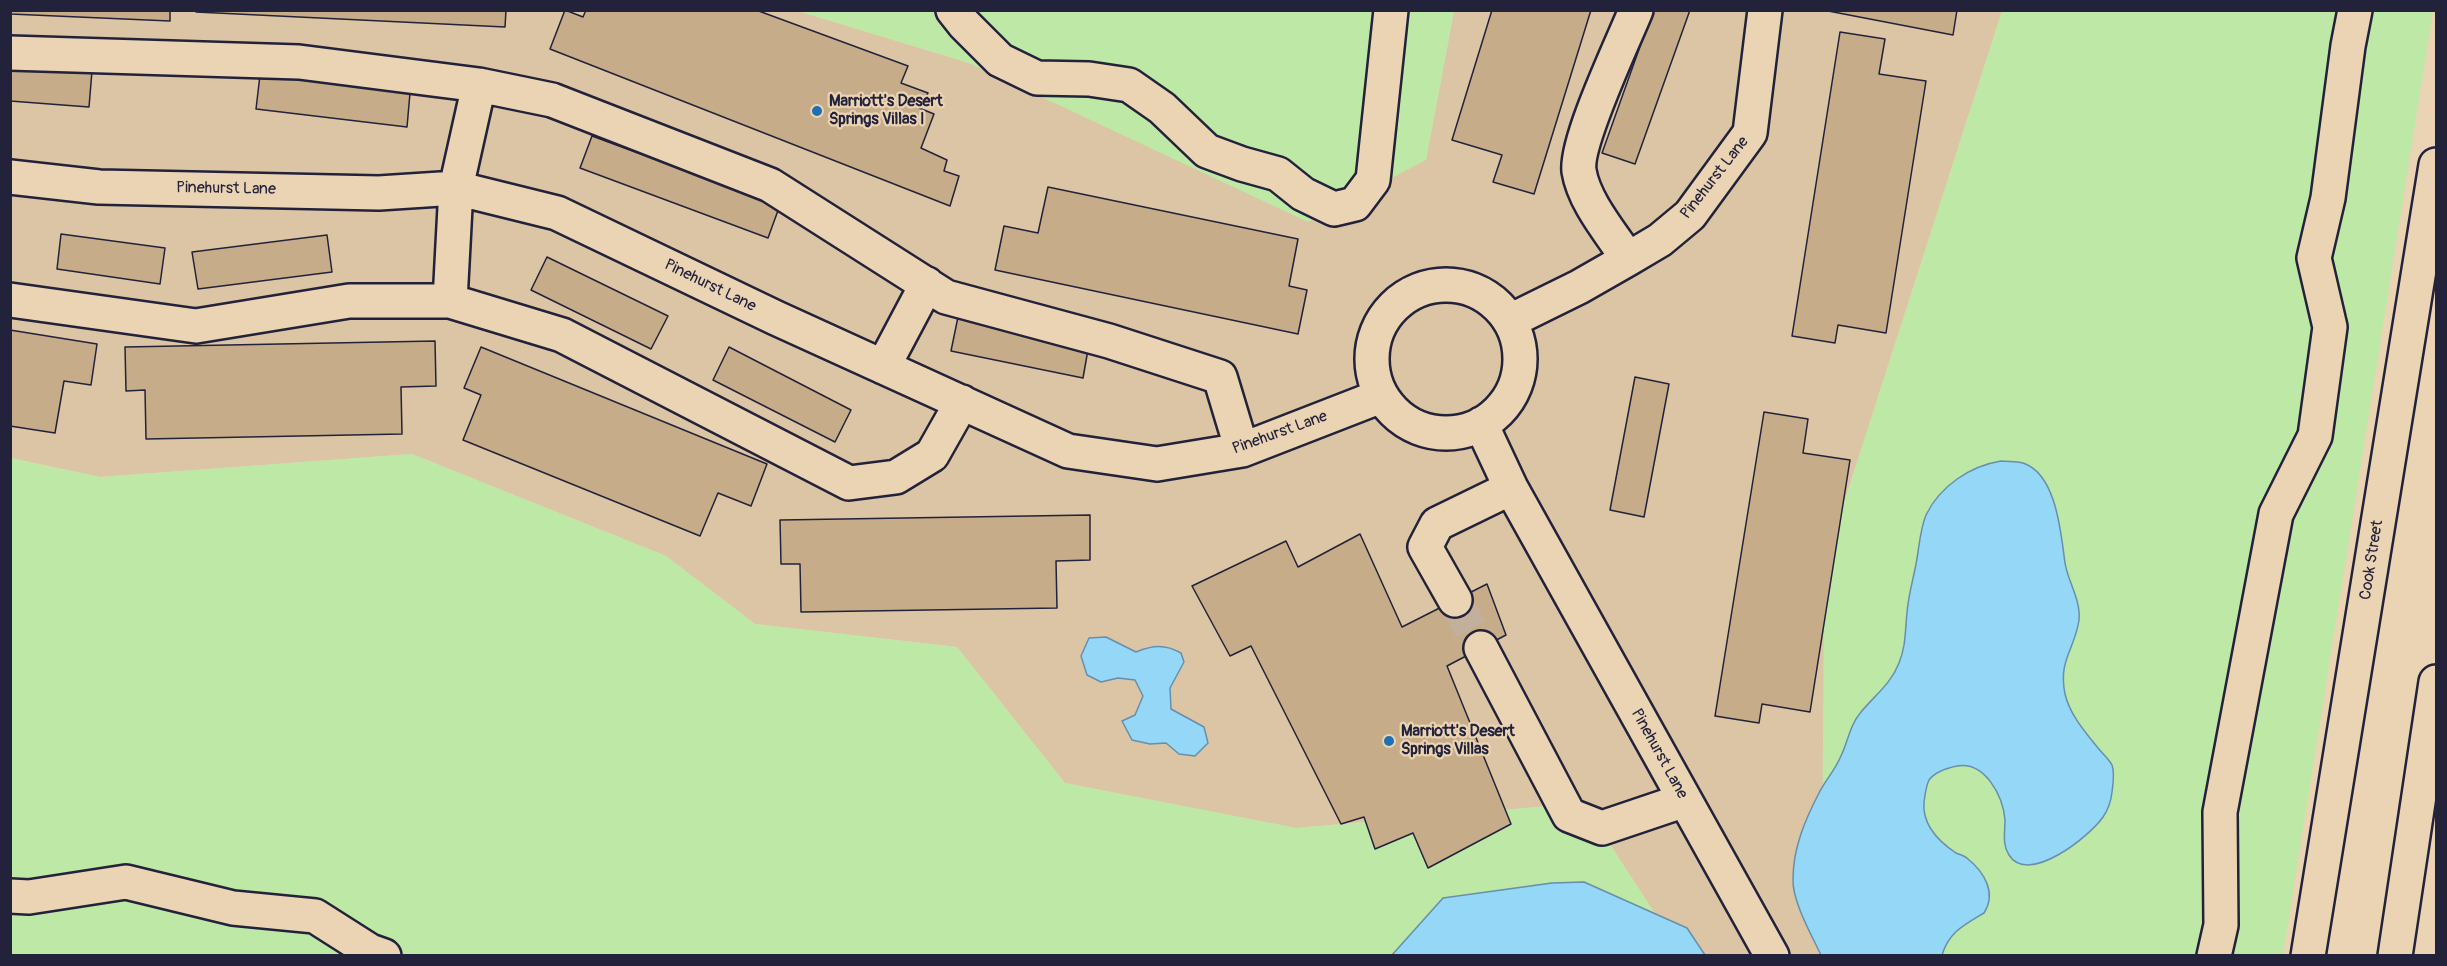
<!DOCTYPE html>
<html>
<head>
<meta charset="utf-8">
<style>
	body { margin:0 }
	#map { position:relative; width:2447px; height:966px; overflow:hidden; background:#ebd4b4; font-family:Pangolin,sans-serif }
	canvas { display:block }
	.frame { position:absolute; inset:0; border:12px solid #22223b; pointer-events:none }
</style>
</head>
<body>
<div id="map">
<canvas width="2447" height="966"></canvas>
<div class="frame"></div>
</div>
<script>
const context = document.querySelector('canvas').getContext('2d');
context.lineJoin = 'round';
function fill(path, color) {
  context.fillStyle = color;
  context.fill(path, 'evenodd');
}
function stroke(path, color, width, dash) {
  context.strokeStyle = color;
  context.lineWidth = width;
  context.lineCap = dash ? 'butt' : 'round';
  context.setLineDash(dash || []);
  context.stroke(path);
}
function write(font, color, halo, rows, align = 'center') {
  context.font = font + ' Pangolin,sans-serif';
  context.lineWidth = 4.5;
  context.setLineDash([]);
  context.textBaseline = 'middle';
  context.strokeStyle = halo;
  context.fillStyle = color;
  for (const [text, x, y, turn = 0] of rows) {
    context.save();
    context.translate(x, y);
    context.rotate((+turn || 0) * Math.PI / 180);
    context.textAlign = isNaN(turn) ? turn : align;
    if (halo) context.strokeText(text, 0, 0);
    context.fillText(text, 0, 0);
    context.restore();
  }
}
const built = new Path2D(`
	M11 11H798L969 63 1426 160 1454 11H2002L1824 565 1848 955H1682L1583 803 1296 828 1065 783 957 647 755 624 666 556 412 454 100 477 11 458Z`);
const green = new Path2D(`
	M798 11H1454L1426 160 1308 222 969 63Z
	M2002 11H2433L2283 955H1848L1822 919 1824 565Z
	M412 454 666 556 755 624 957 647 1065 783 1296 828 1583 803 1682 955H11L10 458 100 477Z`);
const water = new Path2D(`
	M2001 461C2008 462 2016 461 2023 463 2057 474 2061 535 2065 563 2068 582 2081 600 2079 620 2075 649 2058 660 2065 694 2070 715 2085 732 2098 748 2102 753 2109 759 2112 765 2115 773 2113 784 2112 792 2111 801 2108 810 2103 817 2090 836 2028 886 2009 855 2002 844 2005 833 2005 820 2003 796 1985 761 1957 766 1947 768 1935 772 1929 780 1926 786 1925 795 1924 802 1922 824 1938 841 1956 853 1960 855 1964 855 1968 859 1984 872 1997 893 1984 913 1964 925 1949 932 1942 955H1821C1812 936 1792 901 1793 879 1793 848 1805 820 1819 793 1825 781 1835 770 1840 758 1848 743 1849 726 1861 712 1875 695 1891 684 1899 663 1906 646 1905 631 1907 613 1908 597 1913 580 1916 564 1919 549 1920 529 1926 515 1940 486 1970 466 2001 461Z
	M1106 637 1136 652C1153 645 1165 644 1181 653L1184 662 1170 688 1171 709 1204 727 1208 743 1195 756 1179 754 1166 743 1150 744 1132 740 1122 721 1135 715 1143 696 1135 680 1118 678 1101 682 1087 675 1081 656 1089 638Z
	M1584 882 1687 928 1705 955H1392L1443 898 1552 883Z`);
const building = new Path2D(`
	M10 10H170V21L10 14Z
	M196 10H506L505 27 196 12Z
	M565 10 583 17 586 10H756L908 66 901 83 928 93 919 108 934 114 921 148 947 160 944 171 959 176 950 206 550 49Z
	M1492 10H1591L1534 194 1493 182 1502 155 1452 140Z
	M1653 10H1690L1635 164 1602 153Z
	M1823 10H1957L1953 35Z
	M1840 32 1885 39 1879 74 1926 81 1886 333 1838 325 1835 343 1792 336Z
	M10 66 92 71 89 107 10 101Z
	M260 75 410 93 407 127 256 109Z
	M592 136 780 205 768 238 580 168Z
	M1048 187 1298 239 1289 286 1307 290 1298 334 995 270 1004 226 1038 233Z
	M61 234 165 248 160 284 57 269Z
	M327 235 332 272 198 289 192 252Z
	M547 257 668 316 651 349 531 290Z
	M958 317 1089 344 1083 378 951 351Z
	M10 330 97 344 91 385 64 381 55 433 10 426Z
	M435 341 436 386 401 387 402 434 146 439 145 390 126 391 125 347Z
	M481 347 767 464 751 506 718 493 700 536 463 440 481 395 464 388Z
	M729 347 851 410 835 442 713 380Z
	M1635 377 1669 384 1644 517 1610 510Z
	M1764 412 1808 419 1803 453 1850 460 1810 712 1762 704 1759 723 1715 716Z
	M1090 515V560L1056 561 1057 608 801 612 800 564H781L780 520Z
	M1360 534 1402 627 1487 584 1506 635 1447 666 1511 824 1428 868 1413 833 1375 849 1364 817 1341 824 1251 646 1230 656 1192 586 1286 541 1298 567Z`);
const minorTunnel = new Path2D(`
	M1455 600 1481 648`);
const minor = new Path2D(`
	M953 10 964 24 1000 60 1037 78 1089 79 1129 85 1162 108 1207 151 1242 164 1278 174 1303 194 1334 209 1355 204 1373 180 1391 10
	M10 53 299 62 479 85 552 100 770 185 946 297 1109 341 1220 377 1242 450
	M10 177 99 187 379 193 456 188 557 213 776 318 1068 451 1157 464 1242 450 1381 396
	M1628 259C1611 233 1584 202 1579 171 1575 142 1623 42 1636 10
	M1372 359a74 74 0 1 1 148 0a74 74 0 1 1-148 0Z
	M10 300 196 326 349 301H450L562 335 849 483 896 477 932 455 962 402
	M450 301 456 188 479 85
	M1510 321 1579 287 1628 259 1660 240 1690 215 1750 133 1765 10
	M883 367 927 284
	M1481 424 1511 488 1772 956
	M1455 600 1425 547 1437 524 1511 488
	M1481 648 1569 815 1602 828 1685 800
	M10 896 29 897 126 882 233 908 315 916 370 951 384 956
	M2214 956 2221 925 2220 812 2276 514 2315 436 2330 327 2314 258 2328 198 2348 46 2355 10`);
const major = new Path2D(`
	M2308 956 2436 165
	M2395 956 2436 682`);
const markers = [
	[817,111,6,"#1f6fb2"],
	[1389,741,6,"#1f6fb2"]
];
const poiNames = [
	["Marriott's Desert",829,102],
	["Springs Villas I",829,120],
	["Marriott's Desert",1401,732],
	["Springs Villas",1401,750]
];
const streetNames = [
	["Pinehurst Lane",1715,178,-52],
	["Pinehurst Lane",226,189,1],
	["Pinehurst Lane",710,286,26],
	["Pinehurst Lane",1280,433,-20],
	["Cook Street",2372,560,-81],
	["Pinehurst Lane",1659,754,61]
];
fill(built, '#dcc5a5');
fill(green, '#bde8a5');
fill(water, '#95d7f7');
stroke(water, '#678fac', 1.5);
fill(building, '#c6ac88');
stroke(building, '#22223b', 1.5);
stroke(minorTunnel, '#c3b09c', 33, [33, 16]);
stroke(minor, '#22223b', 38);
stroke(major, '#22223b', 38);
stroke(minor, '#ebd4b4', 33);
stroke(major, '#ebd4b4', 33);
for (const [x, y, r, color] of markers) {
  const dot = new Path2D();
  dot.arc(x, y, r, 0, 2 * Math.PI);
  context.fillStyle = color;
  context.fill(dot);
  stroke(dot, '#ebd4b4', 2);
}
write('bold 16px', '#22223b', '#ebd4b4', poiNames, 'left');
write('16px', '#22223b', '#ebd4b4', streetNames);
</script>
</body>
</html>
